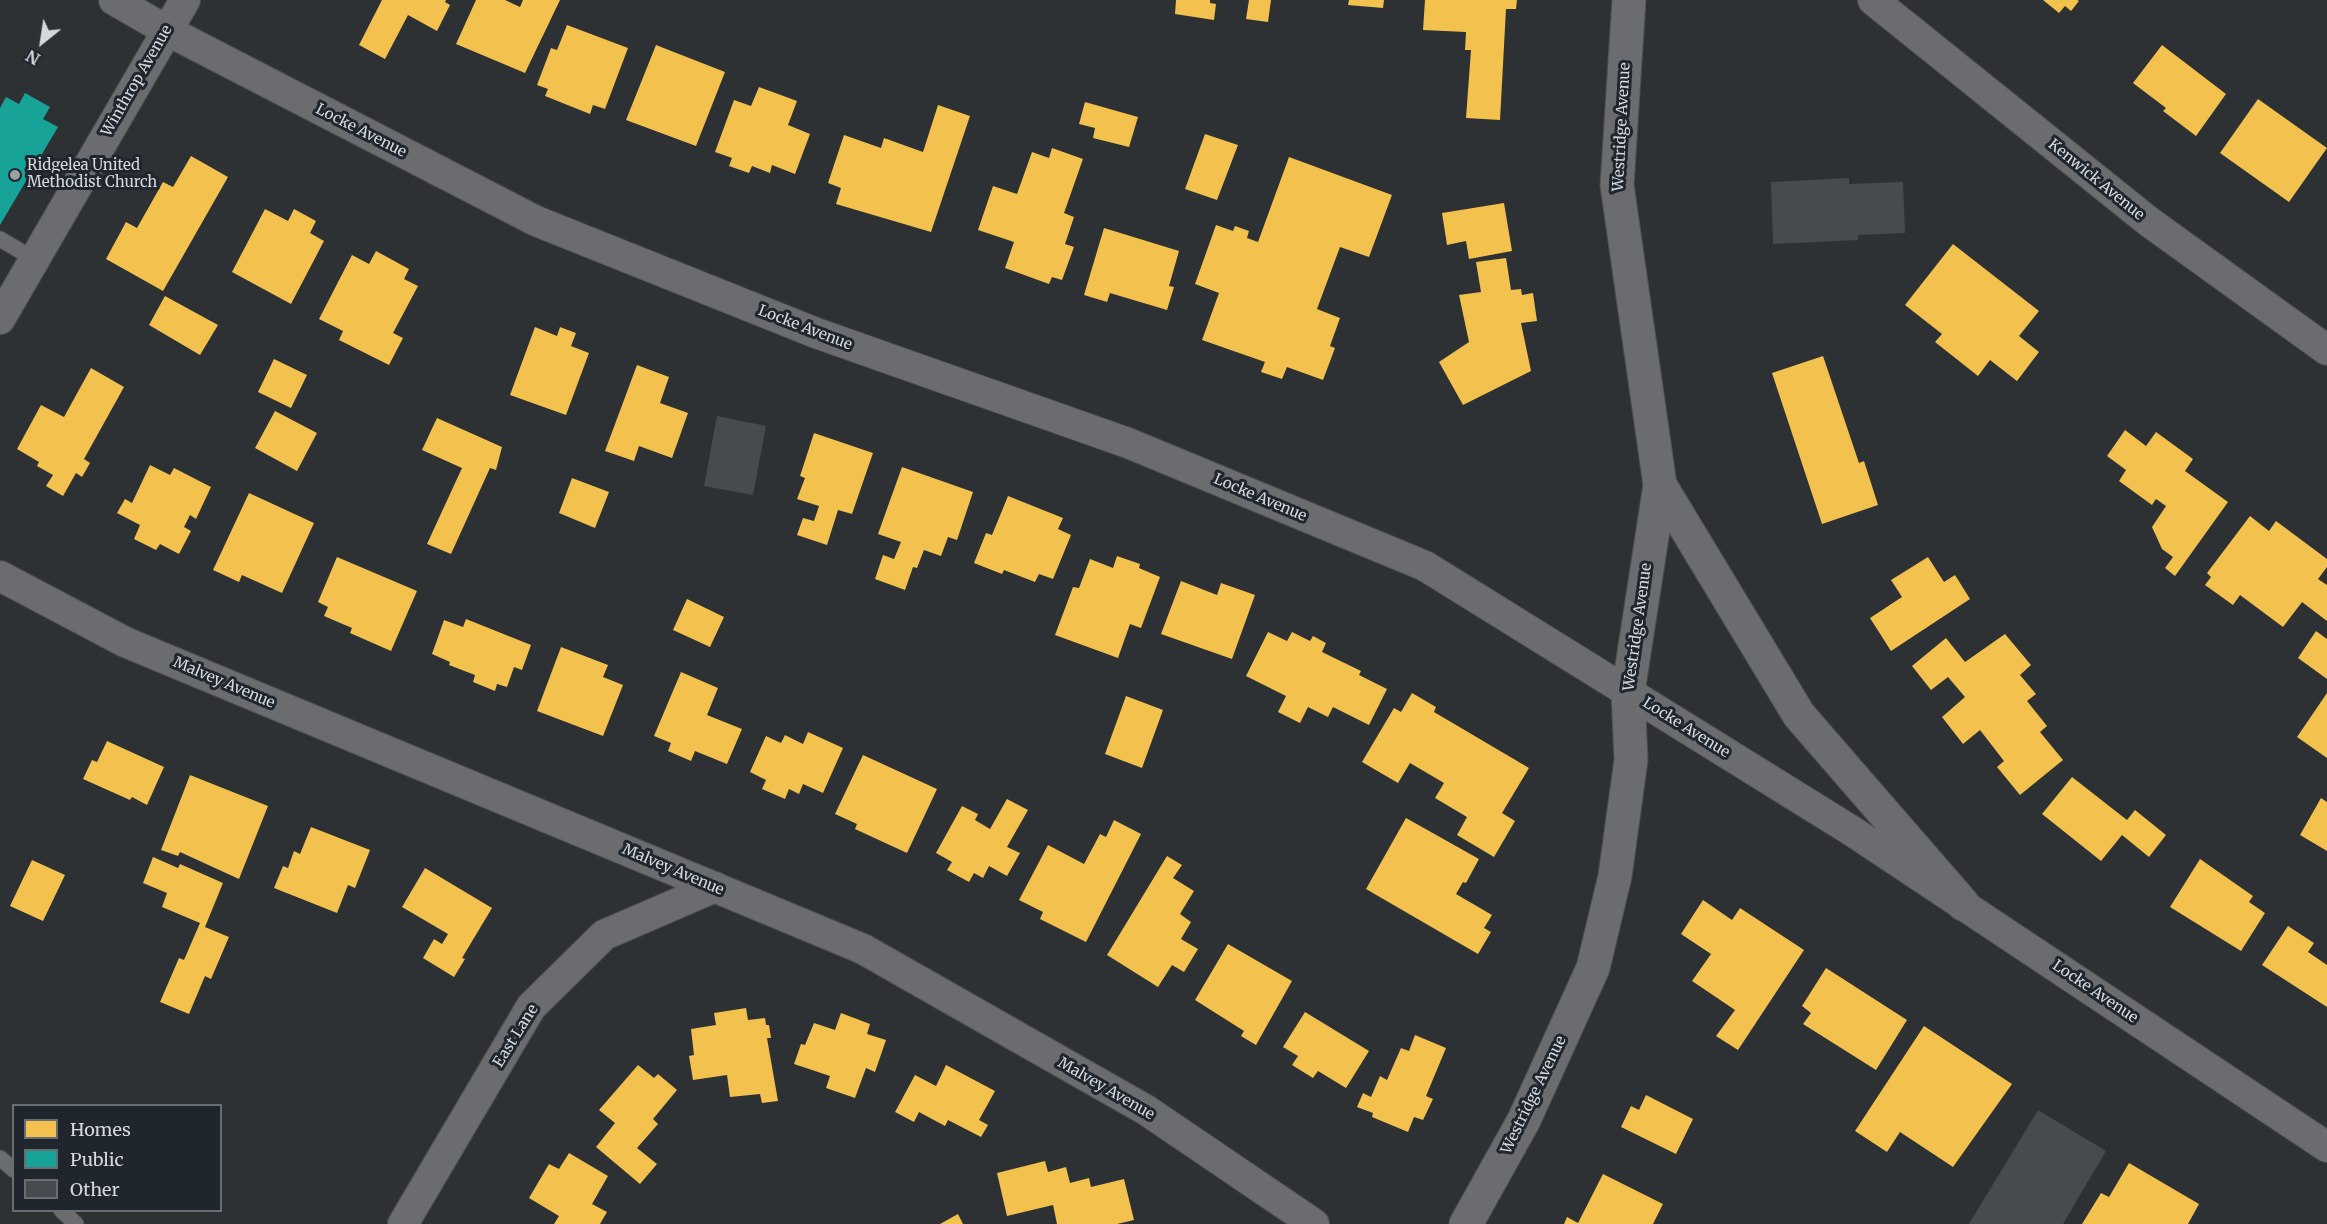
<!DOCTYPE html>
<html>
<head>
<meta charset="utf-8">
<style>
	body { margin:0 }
	#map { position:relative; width:2327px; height:1224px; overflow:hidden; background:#2e3134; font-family:Merriweather,serif }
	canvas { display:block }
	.legend { position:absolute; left:12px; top:1104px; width:210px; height:108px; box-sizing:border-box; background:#20262e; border:2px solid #686e74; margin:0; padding:8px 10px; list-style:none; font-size:18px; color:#d5d9de }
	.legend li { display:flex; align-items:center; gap:12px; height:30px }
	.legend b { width:30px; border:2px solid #686e74 }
	.north { position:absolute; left:12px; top:12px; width:60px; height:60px; -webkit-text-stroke:4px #20262e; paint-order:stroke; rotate:210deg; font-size:16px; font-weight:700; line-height:24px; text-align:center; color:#d5d9de }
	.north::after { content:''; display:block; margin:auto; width:21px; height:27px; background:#d5d9de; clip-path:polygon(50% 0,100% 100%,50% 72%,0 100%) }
</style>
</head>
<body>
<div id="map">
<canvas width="2327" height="1224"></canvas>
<ul class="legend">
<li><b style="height:16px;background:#f2c14e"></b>Homes</li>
<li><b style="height:16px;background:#17a398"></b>Public</li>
<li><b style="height:16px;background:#484b4e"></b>Other</li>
</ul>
<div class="north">N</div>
</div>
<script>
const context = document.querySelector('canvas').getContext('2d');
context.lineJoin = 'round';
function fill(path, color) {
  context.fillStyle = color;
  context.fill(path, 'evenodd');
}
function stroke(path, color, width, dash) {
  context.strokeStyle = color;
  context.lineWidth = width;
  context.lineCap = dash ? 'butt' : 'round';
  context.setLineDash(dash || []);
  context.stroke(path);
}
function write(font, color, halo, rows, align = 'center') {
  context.font = font + ' Merriweather,serif';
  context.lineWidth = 6;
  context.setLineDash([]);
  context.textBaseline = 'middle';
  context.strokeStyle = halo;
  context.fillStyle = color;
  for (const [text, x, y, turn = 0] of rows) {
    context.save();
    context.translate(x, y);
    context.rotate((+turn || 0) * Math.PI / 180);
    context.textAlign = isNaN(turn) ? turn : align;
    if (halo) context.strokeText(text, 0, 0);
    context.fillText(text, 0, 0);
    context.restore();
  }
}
const homes = new Path2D(`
	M382 0H446L445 2 450 5 437 31 408 15 385 59 359 45Z
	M476 0H505L520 7 523 0H560L525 73 456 44Z
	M1176 0H1210V3L1216 4 1214 20 1175 14Z
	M1249 0H1271L1268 22 1246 19Z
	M1349 0H1384L1383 8 1348 5Z
	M1425 0H1517L1516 9H1506L1500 120 1466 118 1471 50H1465L1466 32 1423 30Z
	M2043 0H2077L2079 1 2071 11 2065 6 2059 13Z
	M567 25 628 48 605 109 593 105 590 114 545 96 548 89 537 85 551 48 557 50Z
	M656 45 725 72 696 146 626 120Z
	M2162 45 2226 94 2196 136 2163 111 2166 108 2133 83Z
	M759 87 797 101 788 125 810 134 795 174 772 165 770 173 752 166 749 173 729 166 732 158 715 152 734 100 751 106Z
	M2258 99 2327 148 2289 202 2220 153Z
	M1085 102 1138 117 1129 147 1093 138 1095 128 1079 124Z
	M938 105 970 116 931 232 836 204 841 188 828 183 844 135 881 148 884 138 923 152Z
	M1205 134 1238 145 1217 200 1185 189Z
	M1052 148 1083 159 1064 213 1074 217 1065 244 1074 247 1062 280 1052 277 1049 284 1005 268 1014 242 978 230 993 186 1017 194 1032 152 1049 158Z
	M191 156 228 177 163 291 106 259 126 222 137 228 163 182 173 187Z
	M1289 157 1392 195 1369 257 1340 247 1317 309 1340 318 1330 346 1335 348 1323 380 1287 367 1282 379 1261 372 1265 362 1202 340 1219 293 1195 284 1216 225 1233 231 1235 226 1249 231 1247 238 1258 242Z
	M1504 203 1512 251 1469 259 1466 241 1447 245 1442 213Z
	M265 209 288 221 294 209 316 221 310 233 324 241 291 304 232 272Z
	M1104 228 1179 251 1169 286 1174 287 1167 310 1110 293 1107 302 1084 295Z
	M1953 244 2039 311 2019 336 2039 352 2017 381 1990 360 1978 376 1935 342 1942 334 1905 305Z
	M376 251 409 269 404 279 418 286 393 333 403 338 389 365 339 340 343 331 319 319 352 255 369 264Z
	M1506 258 1511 290 1521 289 1522 295 1533 293 1537 321 1521 323 1531 371 1463 405 1439 362 1469 342 1459 295 1481 292 1476 262Z
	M165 296 218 325 200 355 149 325Z
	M535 327 557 336 560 327 576 333 571 346 589 353 566 415 510 395Z
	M1823 356 1859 463 1864 461 1878 505 1822 524 1772 373Z
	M274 359 307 375 291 408 258 392Z
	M637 365 669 377 660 403 688 413 672 458 639 446 634 461 605 451Z
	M91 368 124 387 84 459 90 463 82 477 76 473 63 496 46 486 53 475 37 466 39 462 17 449 41 405 64 417Z
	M275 411 317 433 297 471 255 448Z
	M437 418 502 447 496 470 490 468 451 554 427 544 462 468 422 450Z
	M2125 430 2146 446 2156 432 2193 459 2185 471 2228 502 2175 576 2165 568 2173 557 2162 549 2152 527 2166 506 2156 499 2152 505 2119 481 2126 470 2107 456Z
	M814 433 873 453 852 514 838 510 827 545 797 535 803 518 814 521 819 506 797 499 805 478 800 476Z
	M150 465 170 475 174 468 211 487 196 519 190 515 184 527 191 531 179 554 160 544 156 550 134 539 140 525 117 513 125 499 132 503Z
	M902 467 973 492 957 540 948 537 941 556 924 550 917 568 913 567 905 590 875 579 883 555 894 559 901 542 878 534Z
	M572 478 609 492 595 528 559 513Z
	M249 493 314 523 282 593 242 575 239 582 213 570Z
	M1008 496 1063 518 1058 529 1071 535 1053 579 1039 574 1035 582 1004 570 1002 574 974 563 986 533 992 535Z
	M2250 516 2269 531 2276 521 2327 559V567L2318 579 2327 585V621L2302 602 2283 627 2240 595 2233 605 2205 585 2211 577 2207 573Z
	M1117 556 1140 564 1139 568 1160 577 1141 628 1130 624 1118 658 1055 635 1073 587 1079 588 1090 559 1113 568Z
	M337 557 417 591 391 651 350 633 352 628 324 616 328 607 318 602Z
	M1928 557 1944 582 1955 575 1970 599 1891 651 1870 618 1902 597 1891 580Z
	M1181 581 1217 595 1221 583 1255 595 1232 659 1161 634Z
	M687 599 724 617 710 647 673 630Z
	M466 619 531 645 522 670 514 667 507 687 497 684 495 691 473 682 475 675 449 665 450 662 432 654 444 620 463 627Z
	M2316 631 2327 639V679L2298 658Z
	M1268 632 1287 641 1292 632 1310 641 1313 636 1326 643 1322 652 1361 671 1359 675 1387 689 1369 725 1333 707 1328 717 1308 707 1300 723 1278 712 1286 696 1246 676Z
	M2005 634 2031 665 2020 675 2036 694 2027 701 2047 726 2040 732 2063 760 2020 795 1997 767 2004 761 1980 730 1963 744 1942 717 1965 697 1948 677 1931 690 1912 666 1946 638 1965 662Z
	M561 647 608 665 603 677 623 685 603 736 537 711Z
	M681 672 718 688 707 715 742 729 727 764 695 751 691 761 668 751 671 743 654 736Z
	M1412 693 1436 707 1434 712 1529 768 1502 813 1515 821 1494 857 1457 835 1467 817 1435 798 1444 783 1410 763 1398 783 1362 762 1394 708 1401 712Z
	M2327 693V758L2297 737Z
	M1126 696 1163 710 1142 768 1105 754Z
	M808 732 843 748 823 793 803 784 799 794 789 789 785 799 762 789 766 780 750 772 766 736 781 743 785 735 803 744Z
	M107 741 164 767 147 805 132 797 130 800 83 779 92 760 97 762Z
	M863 755 937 789 907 853 855 829 857 824 835 814Z
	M190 775 268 806 239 879 180 852 178 856 161 850Z
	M2072 777 2127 820 2135 810 2166 835 2149 857 2122 835 2101 861 2042 814Z
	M2321 798 2327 802V851L2300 835Z
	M1007 799 1028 810 1007 847 1020 853 1007 876 989 866 983 878 974 873 969 882 947 870 952 862 936 853 962 806 978 814 975 820 990 829Z
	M1406 818 1479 859 1466 883 1463 882 1456 894 1492 915 1484 928 1491 932 1478 954 1366 889Z
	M1114 820 1141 834 1086 942 1040 919 1043 912 1019 900 1048 845 1084 864 1100 834 1106 837Z
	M311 827 370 850 355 888 348 885 337 913 274 888 283 866 288 868 294 851 300 854Z
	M1167 856 1182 865 1173 878 1194 891 1180 914 1191 922 1181 939 1198 949 1184 972 1172 965 1158 987 1107 955Z
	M153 857 178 868 180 864 223 883 205 927 229 937 211 979 205 976 189 1014 160 1002 179 958 184 960 200 923 162 907 167 893 143 883Z
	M2200 859 2253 896 2249 902 2265 913 2241 951 2170 907Z
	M32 860 65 875 43 921 10 906Z
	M425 868 492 908 462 958 465 959 454 977 423 958 434 939 442 944 448 934 402 907Z
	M1703 900 1732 920 1740 908 1804 950 1738 1050 1716 1036 1735 1010 1692 981 1711 954 1681 934Z
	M2288 926 2314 943 2308 952 2327 965V1007L2262 965Z
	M1228 944 1292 981 1256 1045 1241 1036 1244 1031 1195 1000Z
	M1826 968 1907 1020 1876 1070 1803 1024 1811 1013 1802 1006Z
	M746 1008 748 1020 765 1018 766 1025H769L771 1038H767L778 1101 762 1103 760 1094 730 1097 727 1075 693 1080 689 1056 694 1055 691 1029 716 1025 714 1013Z
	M1305 1012 1369 1051 1346 1088 1318 1071 1313 1078 1292 1065 1298 1056 1283 1047Z
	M841 1013 870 1024 867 1034 886 1040 875 1072 866 1068 855 1098 826 1088 830 1076 794 1064 801 1044 805 1045 814 1023 835 1030Z
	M1924 1026 2012 1084 1953 1167 1900 1132 1887 1152 1855 1131Z
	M1415 1035 1446 1048 1426 1096 1433 1099 1423 1120 1414 1117 1408 1132 1372 1117 1373 1113 1357 1107 1363 1093 1371 1097 1380 1076 1387 1080 1401 1048 1409 1051Z
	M638 1065 654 1078 658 1074 677 1090 653 1119 658 1124 637 1148 657 1164 640 1184 596 1147 615 1123 599 1110Z
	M946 1065 995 1091 979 1120 988 1125 981 1137 948 1120 945 1126 919 1112 914 1122 895 1112 915 1075 936 1086Z
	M1646 1095 1693 1119 1676 1154 1621 1127 1631 1106 1639 1110Z
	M569 1153 608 1176 592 1204 607 1212 600 1224H554L559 1216 529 1198 549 1164 559 1169Z
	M1045 1161 1048 1172 1066 1167 1070 1183 1089 1178 1091 1187 1124 1179 1134 1220 1117 1224H1057L1053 1205 1007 1216 997 1173Z
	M2129 1163 2199 1204 2188 1224H2082L2101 1193 2109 1197Z
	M1603 1174 1663 1204 1653 1224H1564L1567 1217 1578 1223Z
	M958 1214 963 1224H940Z`);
const public = new Path2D(`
	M25 93 50 107 43 119 58 127 0 225V108L6 97 19 104Z`);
const building = new Path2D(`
	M1849 178V184L1903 182 1905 233 1858 235V240L1773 244 1771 182Z
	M717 416 766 426 753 495 704 486Z
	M2038 1110 2106 1151 2063 1224H1969Z`);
const service = new Path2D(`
	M0 239 34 259
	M0 1158 14 1170
	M61 1210 76 1224`);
const minor = new Path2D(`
	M114 0 166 30 536 221 816 333 1128 443 1425 566 1852 831 2327 1147
	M1873 0 2148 221 2327 350
	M0 319 185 0
	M0 576 125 642 863 949 1146 1110 1314 1224
	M403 1224 531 1007 604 935 715 887`);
const tertiary = new Path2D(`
	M1660 485 1799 715 1963 904
	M1466 1224 1524 1120 1593 968 1615 876 1631 760 1628 692 1660 485 1617 185 1629 0`);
const markers = [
	[15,175,6,"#9b9ea2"]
];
const streetNames = [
	["Winthrop Avenue",137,81,-60],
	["Westridge Avenue",1622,127,-87],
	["Locke Avenue",361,131,27],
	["Kenwick Avenue",2096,180,39],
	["Locke Avenue",805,328,21],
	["Locke Avenue",1260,498,23],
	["Westridge Avenue",1638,627,-82],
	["Malvey Avenue",224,683,23],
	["Locke Avenue",1686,728,32],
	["Malvey Avenue",673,870,23],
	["Locke Avenue",2095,992,34],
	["East Lane",516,1036,-58],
	["Malvey Avenue",1106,1089,30],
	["Westridge Avenue",1534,1095,-64]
];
const poiNames = [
	["Ridgelea United",27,166],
	["Methodist Church",27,183]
];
fill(homes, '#f2c14e');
fill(public, '#17a398');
fill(building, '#484b4e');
stroke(service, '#4c4f52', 17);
stroke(minor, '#4c4f52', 32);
stroke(tertiary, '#4c4f52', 35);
stroke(service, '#6a6c70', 15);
stroke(minor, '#6a6c70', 30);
stroke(tertiary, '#6a6c70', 33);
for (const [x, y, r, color] of markers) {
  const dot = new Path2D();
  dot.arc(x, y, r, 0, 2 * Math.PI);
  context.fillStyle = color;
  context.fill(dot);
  stroke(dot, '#20262e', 2);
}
write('15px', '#d5d9de', '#20262e', streetNames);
write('15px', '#d5d9de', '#20262e', poiNames, 'left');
</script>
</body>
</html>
